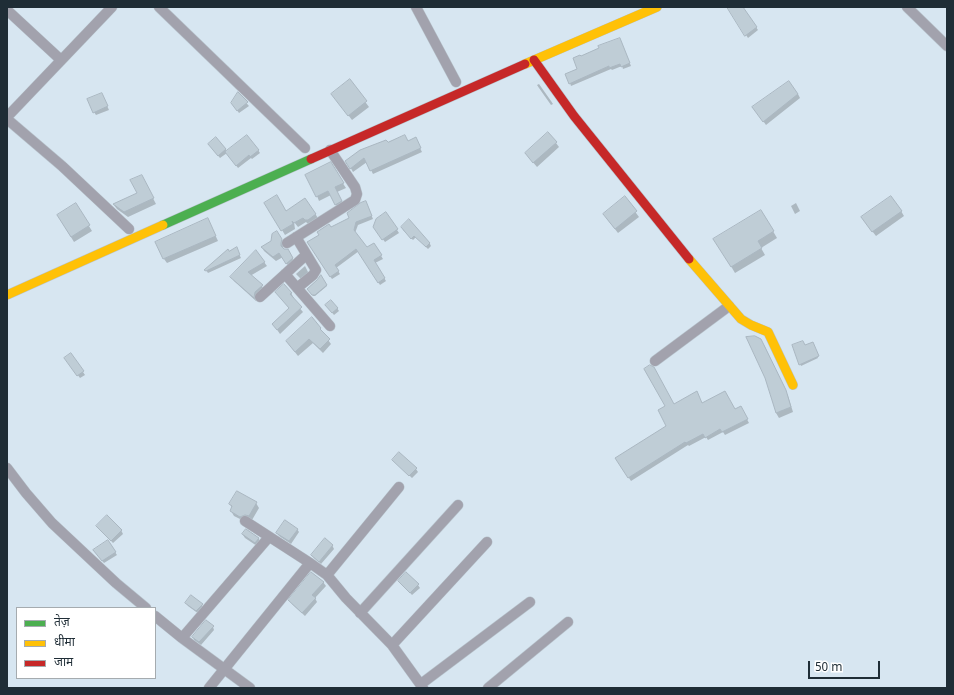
<!DOCTYPE html>
<html>
<head>
<meta charset="utf-8">
<style>
	body { margin:0 }
	#map { position:relative; width:954px; height:695px; overflow:hidden; background:#d7e6f1; font-family:Georgia,"Noto Sans Devanagari",serif }
	canvas { display:block }
	.frame { position:absolute; inset:0; border:8px solid #1f2d36; pointer-events:none }
	.legend { position:absolute; left:16px; top:607px; width:140px; height:72px; box-sizing:border-box; background:#fff; border:1px solid #a5abaf; margin:0; padding:5px 7px; list-style:none; font-size:12px; color:#1f2d36 }
	.legend li { display:flex; align-items:center; gap:8px; height:20px }
	.legend b { width:20px; border:1px solid #a5abaf }
	.scale { position:absolute; left:808px; top:661px; width:72px; height:18px; box-sizing:border-box; border:2px solid #1f2d36; border-top:0; padding-left:5px; font-size:12px; line-height:14px; white-space:nowrap; color:#1f2d36; -webkit-text-stroke:3px #fff; paint-order:stroke }
</style>
</head>
<body>
<div id="map">
<canvas width="954" height="695"></canvas>
<div class="frame"></div>
<ul class="legend">
<li><b style="height:5px;background:#4caf50"></b>तेज़</li>
<li><b style="height:5px;background:#ffc107"></b>धीमा</li>
<li><b style="height:5px;background:#c62828"></b>जाम</li>
</ul>
<div class="scale">50 m</div>
</div>
<script>
const context = document.querySelector('canvas').getContext('2d');
context.lineJoin = 'round';
function fill(path, color) {
  context.fillStyle = color;
  context.fill(path, 'evenodd');
}
function stroke(path, color, width, dash) {
  context.strokeStyle = color;
  context.lineWidth = width;
  context.lineCap = dash ? 'butt' : 'round';
  context.setLineDash(dash || []);
  context.stroke(path);
}
const shadow = new Path2D(`
	M728 7H742L758 30 748 38Z
	M621 42 631 66 623 69 622 66 612 70 611 69 571 86 570 83 579 69 580 57Z
	M349 80 369 107 352 120 332 94Z
	M539 84 551 101 553 104 551 105 539 88 537 85Z
	M238 94 249 106 239 113 234 106Z
	M798 94 800 98 766 125 756 111Z
	M103 97 109 110 96 115 94 112Z
	M407 142H417L422 152 373 174 367 162 353 172 349 165 388 143Z
	M556 143 559 147 537 167 526 154Z
	M211 147 225 149 227 152 258 150 260 153 252 159 251 158 238 168 227 153 220 158Z
	M330 164 346 188 337 192 344 206 338 209 331 195 319 201 317 196Z
	M144 181 156 204 128 217 117 209 114 205 138 193Z
	M625 198 639 217 618 233 607 219Z
	M305 199 318 218 308 224 306 222 298 227 294 222 295 229 285 235 266 203 286 212Z
	M796 203 800 211 795 214 791 206Z
	M76 205 92 231 74 242 58 216Z
	M367 205 373 219 358 225 355 233 367 249 374 244 383 259 375 263 386 281 380 285 359 251 336 268 340 274 332 279 308 243 330 228 350 218Z
	M761 211 777 238 761 248 765 255 735 273 715 239Z
	M901 211 904 216 876 236 865 222Z
	M386 213 399 233 385 242 376 230Z
	M409 221 430 244 431 246 428 249 416 237 413 240 403 230 402 227Z
	M210 224 218 241 167 263 164 259Z
	M276 232 284 244 283 249 287 250 295 263 289 268 283 257 276 261 264 251 262 247 272 241Z
	M236 248 241 258 208 273 206 270Z
	M264 262 267 266 250 276 262 286 264 290 257 297 256 301 234 281 232 277Z
	M305 266 309 274 302 280 296 274Z
	M321 277 327 286 315 296H313L308 289Z
	M276 292 291 293 294 298 292 299 303 312 280 334 273 324 290 309Z
	M326 305 337 308 339 311 334 315Z
	M320 329 331 344 323 353 313 343 298 356 287 342Z
	M813 343 818 358 801 366 793 346 805 347Z
	M764 345 788 396 793 412 779 418 776 413 766 378Z
	M71 354 85 375 80 378 67 361Z
	M674 405H702L735 411 741 408 749 423 725 435 723 432 708 440 706 437 689 446 688 445 631 481 618 462 667 426Z
	M393 460 416 469 418 472 412 478Z
	M256 503 259 508 252 520 244 521 234 516 231 511 232 508 230 504Z
	M97 526 121 530 123 534 113 543Z
	M297 529 299 532 291 544 279 536 277 533Z
	M246 531 259 539 260 542 257 546 245 538 243 535Z
	M108 542 117 555 104 563 94 551Z
	M332 545 334 549 321 564 314 558 312 555Z
	M399 581 418 585 420 588 412 595Z
	M323 582 326 586 315 598 317 602 305 616 292 604 290 600Z
	M186 603 202 605 204 608 199 614 188 606Z
	M213 627 214 630 201 645 194 640 193 637Z`);
const building = new Path2D(`
	M727 7H743L757 27 745 36Z
	M620 38 630 63 621 67 620 64 609 68V66L569 84 565 74 577 69 573 58 580 55 581 56 599 48 598 46Z
	M350 79 367 101 348 116 331 94Z
	M789 81 798 94 763 122 752 107Z
	M238 92 248 102 237 111 231 103Z
	M102 93 108 106 93 113 87 99Z
	M548 132 557 142 533 163 525 153Z
	M247 135 259 150 250 157 249 155 236 166 225 152Z
	M405 135 408 141 416 137 421 148 370 171 364 158 350 169 345 161 360 150 386 140 388 142Z
	M216 137 226 149 218 156 208 144Z
	M331 162 344 183 335 187 342 201 335 205 328 191 316 197 305 175Z
	M142 175 154 198 124 212 113 204 137 193 130 180Z
	M277 195 286 211 305 198 316 214 308 220H305L303 218 294 223 292 221 293 224 281 231 264 203Z
	M625 196 637 211 615 229 603 214Z
	M891 196 902 211 872 232 861 217Z
	M366 201 372 216 356 222 354 230 367 247 374 243 382 255 374 260 385 278 378 283 356 249 335 265 339 271 330 277 307 242 319 235 317 232 329 224 331 227 349 218 347 213 360 203Z
	M76 203 90 225 71 237 57 215Z
	M761 210 774 231 758 241 762 248 731 267 713 239Z
	M386 212 398 229 382 240 373 227 376 219Z
	M208 218 216 236 163 259 155 242Z
	M409 219 430 243 426 247 414 236 411 239 401 227Z
	M277 231 282 239 281 243V246L284 249H288L293 258 286 264 279 253 273 257 261 247 271 241 272 234Z
	M237 247 240 255 206 271 204 270 228 249 229 251Z
	M256 250 265 262 248 272 263 285 255 292 254 298 230 277Z
	M321 275 327 285 315 295H312L307 289 317 280Z
	M284 284 292 293 290 294 302 307 277 330 272 324 289 308 275 292Z
	M331 300 338 308 332 313 325 305Z
	M312 317 321 328 320 329 330 339 320 349 309 339 295 352 286 341Z
	M755 336 761 339 786 390 791 407 776 413 765 378 746 337Z
	M803 341 805 345 813 342 819 356 799 365 792 345Z
	M71 353 84 371 77 376 64 358Z
	M650 365 654 367 674 404 697 391 702 403 725 391 735 409 741 406 748 419 722 432 720 429 705 438 703 434 686 443 685 442 628 478 615 458 666 426 658 410 665 406 644 369Z
	M399 452 417 468 409 476 392 460Z
	M237 491 257 502 249 516 245 515 240 517 230 511 232 506 229 504Z
	M107 515 122 530 111 541 96 526Z
	M285 520 298 529 289 541 276 533Z
	M246 529 259 538 255 543 242 534Z
	M325 538 333 545 319 562 311 555Z
	M108 540 116 552 102 561 93 550Z
	M311 572 324 582 312 595 316 598 302 613 288 600Z
	M406 572 419 584 410 593 398 581Z
	M191 595 203 604 196 611 185 603Z
	M206 620 214 626 199 642 192 637Z`);
const street = new Path2D(`
	M159 7 305 148
	M416 7 456 82
	M907 7 947 46
	M7 10 61 60
	M7 117 112 7
	M7 119 62 166 129 229
	M296 237 316 270 313 275 297 288
	M287 243 355 200 357 194 355 187 330 150
	M285 274 330 326
	M260 297 306 255
	M655 361 729 306
	M7 468 26 493 52 523 116 583 146 608
	M245 521 310 563 327 575 346 598 392 645 423 688
	M327 575 399 487
	M360 613 458 505
	M155 616 182 638 250 688
	M182 638 269 537
	M392 645 487 542
	M421 684 530 602
	M209 688 310 563
	M488 688 568 622`);
const fast = new Path2D(`
	M163 225 311 159`);
const slow = new Path2D(`
	M525 64 657 7
	M689 259 741 319 751 325 768 332 793 385
	M7 295 163 225`);
const jam = new Path2D(`
	M534 60 574 116 689 259
	M311 159 525 64`);
fill(shadow, '#0003');
fill(building, '#bfcdd6');
stroke(building, '#aab7c1', 1);
stroke(street, '#b8c4cd', 11);
stroke(fast, '#b8c4cd', 10);
stroke(slow, '#b8c4cd', 10);
stroke(jam, '#b8c4cd', 10);
stroke(street, '#a2a2ad', 10);
stroke(fast, '#4caf50', 9);
stroke(slow, '#ffc107', 9);
stroke(jam, '#c62828', 9);
</script>
</body>
</html>
